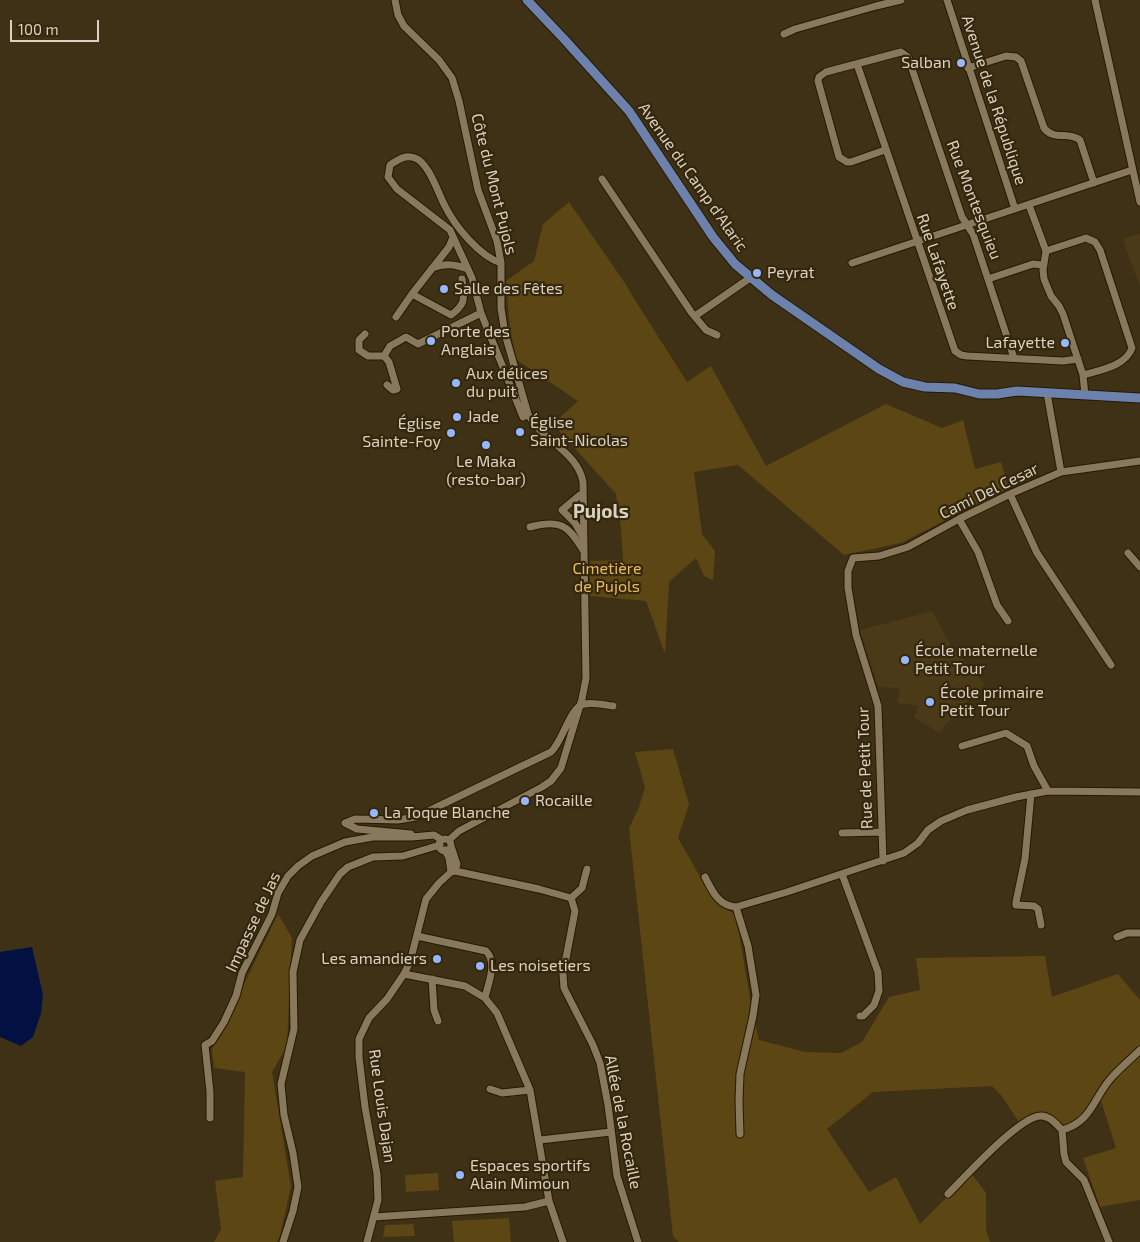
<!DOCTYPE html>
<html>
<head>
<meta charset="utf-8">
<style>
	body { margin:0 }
	#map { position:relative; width:1140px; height:1242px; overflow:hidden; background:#3f3116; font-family:"Exo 2",sans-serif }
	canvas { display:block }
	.scale { position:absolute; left:10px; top:20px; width:89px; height:22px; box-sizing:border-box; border:2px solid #d9d1c2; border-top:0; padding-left:6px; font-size:15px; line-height:18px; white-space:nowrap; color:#d9d1c2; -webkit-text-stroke:4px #34270c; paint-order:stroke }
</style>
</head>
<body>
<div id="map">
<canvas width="1140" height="1242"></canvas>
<div class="scale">100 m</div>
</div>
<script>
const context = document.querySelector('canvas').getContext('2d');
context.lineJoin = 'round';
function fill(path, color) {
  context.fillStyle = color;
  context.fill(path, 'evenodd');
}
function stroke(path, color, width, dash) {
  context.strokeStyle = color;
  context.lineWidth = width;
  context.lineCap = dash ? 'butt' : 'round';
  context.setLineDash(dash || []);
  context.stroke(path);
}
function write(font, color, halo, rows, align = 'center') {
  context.font = font + ' "Exo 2",sans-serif';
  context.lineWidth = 4.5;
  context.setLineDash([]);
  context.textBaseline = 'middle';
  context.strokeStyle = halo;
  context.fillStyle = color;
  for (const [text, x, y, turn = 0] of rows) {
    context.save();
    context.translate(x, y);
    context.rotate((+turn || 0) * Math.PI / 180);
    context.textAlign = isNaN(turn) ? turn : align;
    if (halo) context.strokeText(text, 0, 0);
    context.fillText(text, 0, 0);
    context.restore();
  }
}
const built = new Path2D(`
	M1140 234V286L1125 247 1124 238Z
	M932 611 950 644 985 685 957 711 939 733 914 717 918 706 897 703 900 688 878 687 860 630Z`);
const green = new Path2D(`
	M569 202 629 289 630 292 687 382 711 366 766 466 886 404 942 428 963 420 975 469 1001 462 1008 488 901 543 844 555 738 465 694 472 702 534 715 551 713 580 704 576 696 558 669 582 665 654 646 601 590 596V561L623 560 621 528 616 494 553 424 578 401 517 360 510 330 506 281 534 261 543 224Z
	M673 749 689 804 678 838 714 901 736 915 751 1004 759 1040 805 1052 841 1053 862 1042 889 997 920 990 916 958 1045 956 1052 997 1118 974 1140 1000V1200L1100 1207 1083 1158 1116 1148 1098 1091C1088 1105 1082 1123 1063 1126 1044 1111 1040 1111 1019 1122L1001 1095 992 1086 873 1092 827 1129 869 1192 896 1177 920 1224 971 1173 986 1193V1230L990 1242H679L673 1236 629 828 639 807 645 787 635 752Z
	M278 914 292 938 287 1046 272 1072 291 1186 280 1236 277 1242H214L221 1229 215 1181 243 1177 245 1072 214 1068 212 1050Z
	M438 1173 439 1190 406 1192 405 1175Z
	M509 1218 511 1242H454L452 1221Z
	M413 1224 415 1236 383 1237 385 1225Z`);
const water = new Path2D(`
	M32 947 43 995 41 1013 33 1037 21 1046 0 1037V952Z`);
const minor = new Path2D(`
	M395 0 398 15 404 26 439 60 452 78 459 101 478 190 497 241 501 263V308L505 334 528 414C541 440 578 452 583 482L586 678 582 699 561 768 551 781 542 787 459 831 449 840
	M947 0 1015 209
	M1095 0 1140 202
	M784 34 795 29 876 6 901 0
	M857 64 955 351 961 355 967 356 1063 361 1078 359
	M968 68 1006 56 1016 57 1021 61 1044 128C1054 141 1068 131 1080 140L1094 183
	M885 150 851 162H847L839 157 818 81 819 77 826 72 901 52 908 57 962 217 973 234 1014 358
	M602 179 691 312 706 330 717 335
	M1029 205 1046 251 1043 270 1044 279 1051 296 1059 306 1063 314 1083 375 1085 395
	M1046 251 1086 238 1095 242 1100 250 1132 348C1126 366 1100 370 1083 375
	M501 263C479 256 455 226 445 206 438 193 429 163 415 158 405 154 398 160 390 165L388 177 397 189 450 230 472 278 481 313 523 417 528 414
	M852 263 1132 170
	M432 268C445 263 454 264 468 269
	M988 279 1033 264 1043 265
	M412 294 451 315C467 303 464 298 462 279
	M695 316 750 278
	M396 317 412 294 449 247 453 237
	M365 334 359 340V350L368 356H384
	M384 356 390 346 406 337 418 344 481 313
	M384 356 389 362 397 389 393 390 387 385
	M1047 393 1061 472
	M1010 494 1037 553 1111 665
	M583 495H580L562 510 575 523 583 537
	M959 519 978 552 997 605 1008 621
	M530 527C560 519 568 525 583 550
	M1128 553 1140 567
	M962 746 1006 733 1027 746 1034 766 1048 791
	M1031 794 1025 859 1016 902V905L1034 906 1038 909 1041 925
	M842 833 882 832
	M412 837 434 835 442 840
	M439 845a6 6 0 1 1 12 0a6 6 0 1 1-12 0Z
	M451 846 457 864 455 871
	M445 850 449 858 451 872
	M883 861 878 706 856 635 848 588V571L853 558 879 556 908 547 959 519 1010 494 1061 472 1140 461
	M451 872 455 871 539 889 571 898
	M842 874 878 972 879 991 874 1005 863 1016H860
	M705 877C712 890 718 906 736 907L787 892 904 853 918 843 928 830 941 821 967 810 1016 797 1048 791 1140 792
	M571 898 575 911 563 974 564 988 593 1045 600 1063 608 1105 617 1176 638 1242
	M571 898 582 888 587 869
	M736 907 748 946 756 995 753 1016 740 1074 739 1101 740 1134
	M417 936 486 951C498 963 488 983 485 998
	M1117 937 1127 933H1140
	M404 974 465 986 485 998 497 1013 530 1090 549 1201 563 1242
	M432 979 434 1010 438 1021
	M490 1089 502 1093 530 1090
	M210 1118V1092L205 1045 212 1041 224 1022 236 996 242 973 272 914 278 893 288 876 298 866 312 856 345 842 373 837H412L411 834 357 829 345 823 355 819 398 820 416 817 551 752C563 741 570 707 584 704 593 702 604 705 613 706
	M1062 1130 1064 1154 1066 1162 1084 1180 1109 1242
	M1062 1130C1092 1122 1093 1098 1112 1077 1120 1068 1131 1059 1140 1050
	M540 1140 611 1132
	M948 1194C964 1178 1019 1117 1040 1116 1049 1115 1056 1124 1062 1130
	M374 1217 525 1207 549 1201
	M283 1242 293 1211 298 1187 293 1153 284 1115 281 1084 294 1029 293 972 300 940 321 902 340 874 348 867 373 857 403 856 440 845
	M367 1242 378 1200 377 1174 365 1107 359 1057V1039L369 1018 387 999 404 974 410 962 426 899 439 883 451 872`);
const major = new Path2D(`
	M527 0 564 39 629 111 713 237 735 264 772 295 879 369 903 382 925 387 955 388 979 394H997L1017 391 1140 398`);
const markers = [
	[961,63,5,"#94b7fd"],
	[757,273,5,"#94b7fd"],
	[444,289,5,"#94b7fd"],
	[431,341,5,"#94b7fd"],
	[1065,343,5,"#94b7fd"],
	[456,383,5,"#94b7fd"],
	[457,417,5,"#94b7fd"],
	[520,432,5,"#94b7fd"],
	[451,433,5,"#94b7fd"],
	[486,445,5,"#94b7fd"],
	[905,660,5,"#94b7fd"],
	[930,702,5,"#94b7fd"],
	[525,801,5,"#94b7fd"],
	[374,813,5,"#94b7fd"],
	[437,959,5,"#94b7fd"],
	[480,966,5,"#94b7fd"],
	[460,1175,5,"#94b7fd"]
];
const poiNames = [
	["Salban",951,63,"right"],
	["Peyrat",767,273],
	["Salle des Fêtes",454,289],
	["Porte des",441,332],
	["Anglais",441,350],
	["Lafayette",1055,343,"right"],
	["Aux délices",466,374],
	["du puit",466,392],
	["Jade",467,417],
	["Église",530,423],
	["Saint-Nicolas",530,441],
	["Église",441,424,"right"],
	["Sainte-Foy",441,442,"right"],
	["Le Maka",486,462,"center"],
	["(resto-bar)",486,480,"center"],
	["École maternelle",915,651],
	["Petit Tour",915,669],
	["École primaire",940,693],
	["Petit Tour",940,711],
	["Rocaille",535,801],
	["La Toque Blanche",384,813],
	["Les amandiers",427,959,"right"],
	["Les noisetiers",490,966],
	["Espaces sportifs",470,1166],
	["Alain Mimoun",470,1184]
];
const streetNames = [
	["Avenue de la République",994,100,72],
	["Avenue du Camp d'Alaric",693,177,55],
	["Côte du Mont Pujols",494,184,76],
	["Rue Montesquieu",974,200,69],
	["Rue Lafayette",938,262,71],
	["Cami Del Cesar",989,491,-26],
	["Rue de Petit Tour",865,768,-92],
	["Impasse de Jas",253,922,-65],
	["Rue Louis Dajan",382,1106,82],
	["Allée de la Rocaille",623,1122,79]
];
const parkNames = [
	["Cimetière",607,569],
	["de Pujols",607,587]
];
const quarterNames = [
	["Pujols",601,512]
];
fill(built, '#4b3a17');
fill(green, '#5c4613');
fill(water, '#021142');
stroke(minor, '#251900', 9);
stroke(major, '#251900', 11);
stroke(minor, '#88795c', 7);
stroke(major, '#6d81ad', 9);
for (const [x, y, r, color] of markers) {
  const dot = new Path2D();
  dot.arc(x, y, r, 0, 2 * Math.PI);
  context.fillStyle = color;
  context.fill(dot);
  stroke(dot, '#34270c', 2);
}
write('16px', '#d9d1c2', '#34270c', poiNames, 'left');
write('16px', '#d9d1c2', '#34270c', streetNames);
write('16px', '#e9bb5c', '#34270c', parkNames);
write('bold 19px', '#d9d1c2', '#34270c', quarterNames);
</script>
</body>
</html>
